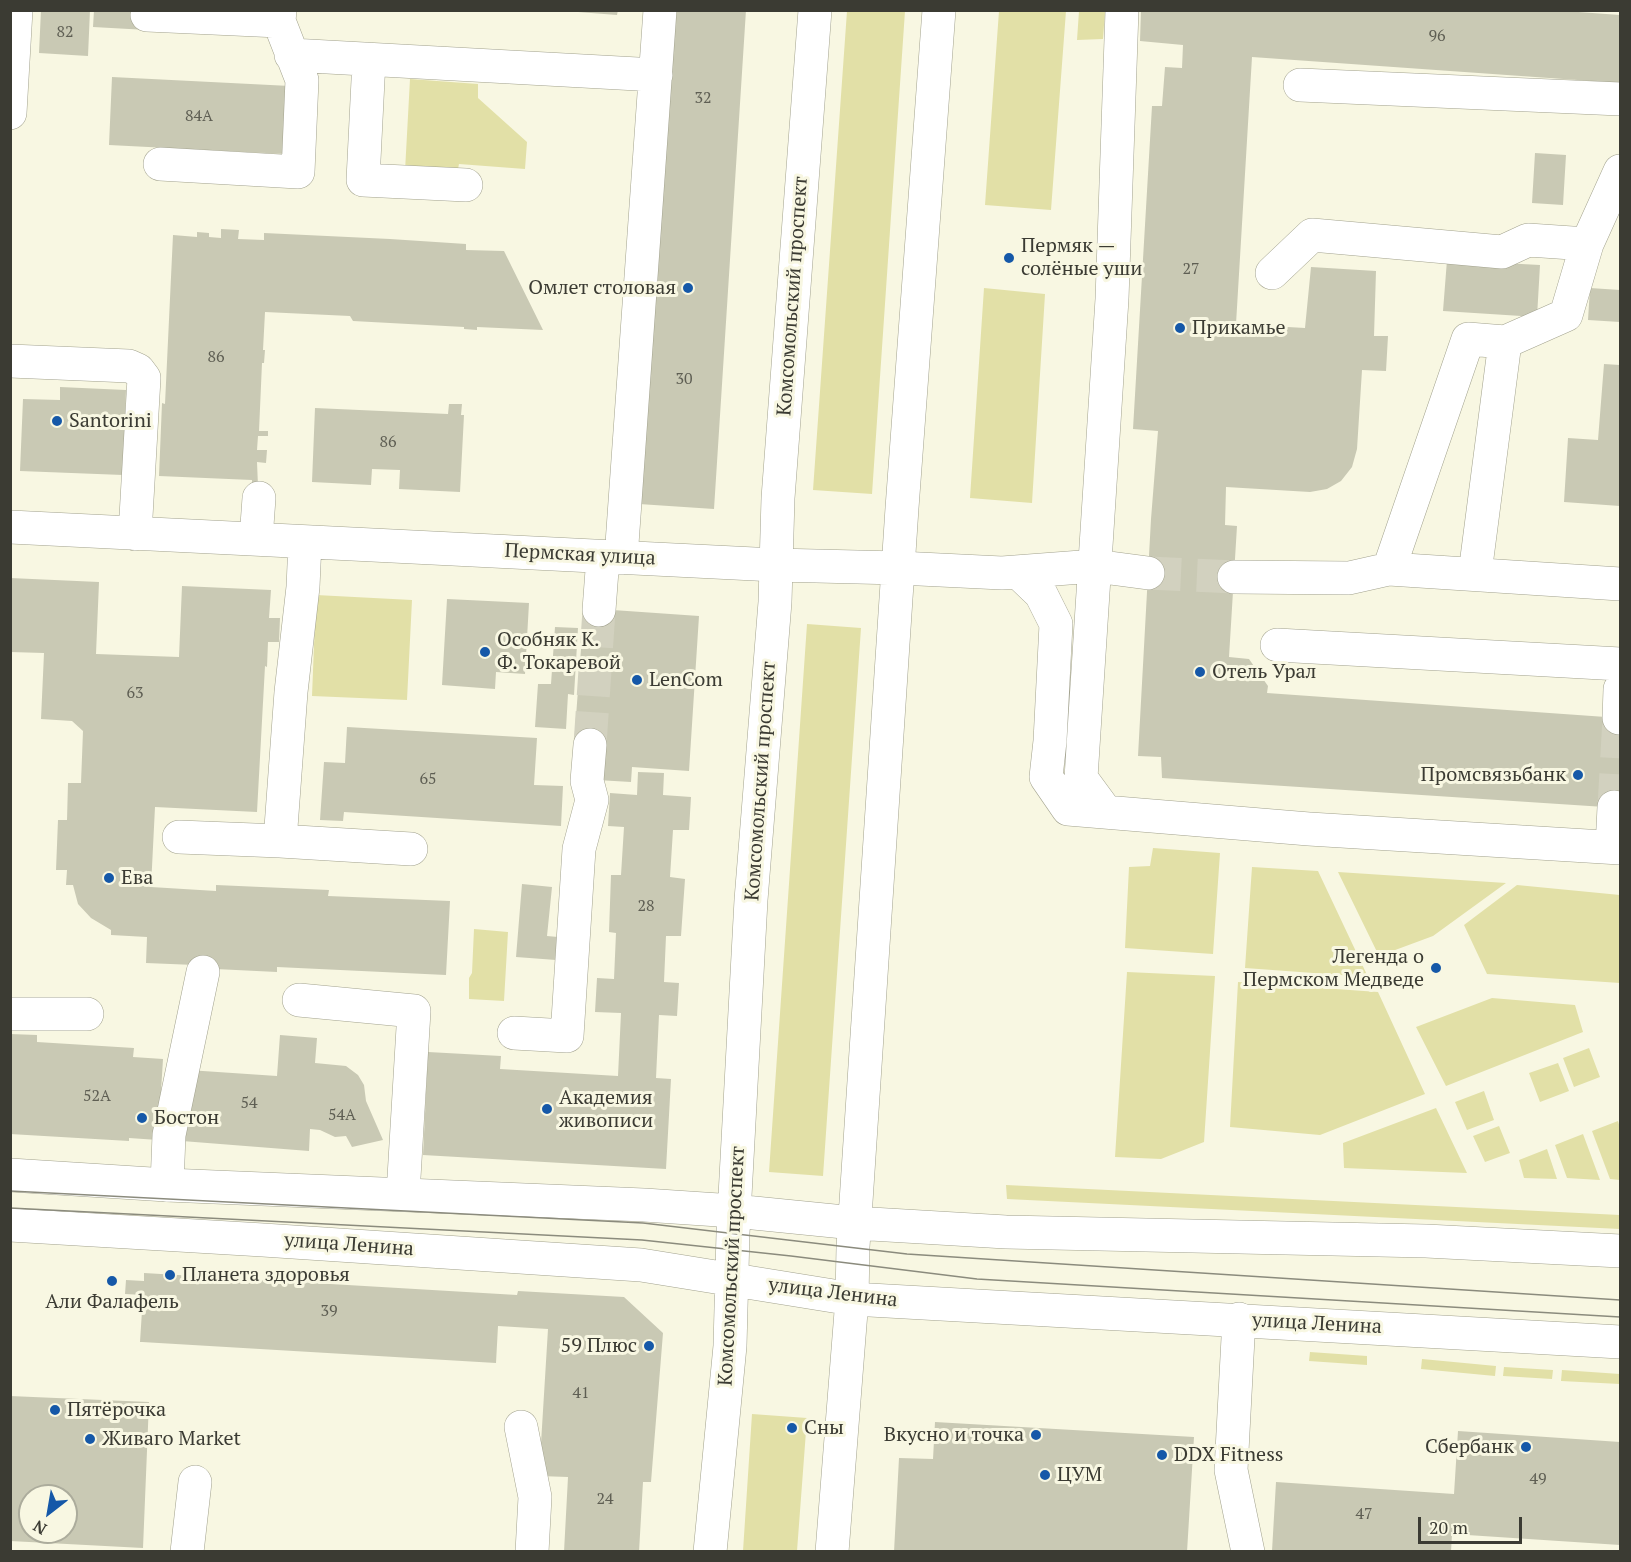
<!DOCTYPE html>
<html>
<head>
<meta charset="utf-8">
<style>
	body { margin:0 }
	#map { position:relative; width:1631px; height:1562px; overflow:hidden; background:#f8f7e2; font-family:"PT Serif",serif }
	canvas { display:block }
	.frame { position:absolute; inset:0; border:12px solid #3b3b33; pointer-events:none }
	.north { position:absolute; left:18px; top:1484px; width:60px; height:60px; box-sizing:border-box; background:#f8f7e2; border:2px solid #acac9c; border-radius:50%; rotate:211deg; font-size:16px; font-weight:700; line-height:24px; text-align:center; color:#3b3b33 }
	.north::after { content:''; display:block; margin:auto; width:21px; height:27px; background:#1558a8; clip-path:polygon(50% 0,100% 100%,50% 72%,0 100%) }
	.scale { position:absolute; left:1418px; top:1517px; width:104px; height:27px; box-sizing:border-box; border:3px solid #3b3b33; border-top:0; padding-left:8px; font-size:18px; line-height:21px; white-space:nowrap; color:#3b3b33; -webkit-text-stroke:4px #f8f7e2; paint-order:stroke }
</style>
</head>
<body>
<div id="map">
<canvas width="1631" height="1562"></canvas>
<div class="frame"></div>
<div class="north">N</div>
<div class="scale">20 m</div>
</div>
<script>
const context = document.querySelector('canvas').getContext('2d');
context.lineJoin = 'round';
function fill(path, color) {
  context.fillStyle = color;
  context.fill(path, 'evenodd');
}
function stroke(path, color, width, dash) {
  context.strokeStyle = color;
  context.lineWidth = width;
  context.lineCap = dash ? 'butt' : 'round';
  context.setLineDash(dash || []);
  context.stroke(path);
}
function write(font, color, halo, rows, align = 'center') {
  context.font = font + ' "PT Serif",serif';
  context.lineWidth = 6;
  context.setLineDash([]);
  context.textBaseline = 'middle';
  context.strokeStyle = halo;
  context.fillStyle = color;
  for (const [text, x, y, turn = 0] of rows) {
    context.save();
    context.translate(x, y);
    context.rotate((+turn || 0) * Math.PI / 180);
    context.textAlign = isNaN(turn) ? turn : align;
    if (halo) context.strokeText(text, 0, 0);
    context.fillText(text, 0, 0);
    context.restore();
  }
}
const green = new Path2D(`
	M847 11H905L872 494 813 490Z
	M999 11H1066L1051 210 985 205Z
	M1079 11H1105L1103 39 1077 40Z
	M410 79 478 84V98L527 142 525 169 459 164 457 174 405 171Z
	M984 288 1045 294 1032 503 970 498Z
	M316 595 412 600 407 700 312 696Z
	M807 624 861 628 823 1176 769 1172Z
	M1153 848 1220 853 1213 954 1125 948 1129 867 1150 866Z
	M1252 867 1318 871 1368 977 1245 968Z
	M1338 872 1506 883 1433 936 1379 956Z
	M1517 885 1620 895V983L1487 974 1464 925Z
	M474 929 508 932 504 1001 469 999V978L472 973Z
	M1127 972 1215 976 1204 1142 1161 1159 1115 1157Z
	M1238 982 1378 992 1425 1094 1320 1135 1230 1127Z
	M1492 998 1575 1005 1583 1032 1446 1086 1416 1027Z
	M1589 1048 1600 1077 1574 1087 1563 1058Z
	M1558 1063 1569 1091 1540 1102 1529 1073Z
	M1484 1091 1494 1120 1467 1130 1455 1102Z
	M1436 1108 1467 1173 1344 1168 1343 1143Z
	M1618 1121 1620 1128V1180L1610 1179 1592 1131Z
	M1499 1126 1510 1153 1485 1162 1473 1136Z
	M1583 1134 1600 1180 1567 1178 1555 1145Z
	M1547 1149 1557 1179 1524 1178 1519 1160Z
	M1006 1185 1620 1215V1229L1007 1199Z
	M1310 1352 1367 1356V1365L1309 1361Z
	M1422 1359 1496 1366 1495 1376 1421 1369Z
	M1504 1367 1553 1370 1552 1379 1503 1376Z
	M1562 1370 1620 1374V1384L1561 1381Z
	M752 1414 807 1418 797 1551H743Z`);
const building = new Path2D(`
	M41 10H90L88 56 39 53Z
	M94 10H148L147 30 93 27Z
	M578 10H618L617 15 578 12Z
	M671 10H746L714 509 639 504Z
	M1141 10H1551L1620 15V83L1252 57 1236 324 1305 328 1311 267 1376 271 1374 336H1388L1386 371 1362 370 1357 449 1352 467 1341 481 1327 489 1310 492 1226 487 1225 525 1237 526 1229 657 1249 659 1268 686 1267 693 1620 718V808L1162 778 1161 757 1138 756 1151 519 1158 431 1133 429 1152 106H1162L1165 67 1182 68 1183 45 1140 41Z
	M112 77 290 86 286 154 109 145Z
	M1535 153 1566 155 1563 205 1532 203Z
	M221 229 239 230 238 239 264 240V233L390 239 466 244V250L504 251 543 330 477 327V330L464 329V327L353 321 350 316 265 312 263 350H265L264 363H262L259 431H268V436H258L257 450H267L266 463 257 462 258 486H252V480L159 476 162 403 165 404 173 235 197 237V232L209 233V237L221 238Z
	M1447 260 1540 265 1537 317 1443 311Z
	M1590 288 1620 290V322L1588 320Z
	M1604 364 1620 365V506L1564 502 1568 438 1598 440Z
	M60 387 126 390 123 475 20 471 23 399 60 400Z
	M449 404H462L461 415H464L460 492 399 489 400 470 372 469 371 485 312 482 315 408 448 414Z
	M10 578 99 582 96 654 179 657 182 586 271 590 269 618H280L279 642H268L267 667 265 666 257 812 155 807 151 887 216 891V885L329 890 328 896 450 901 446 975 277 967V972L195 968V965L146 963 147 937 111 935V930L91 918 78 904 73 885H66L67 870H56L58 820H67L68 783H81L83 731 72 721 41 719 44 653 10 652Z
	M447 599 529 603 525 674 496 672 495 689 442 685Z
	M584 608 699 616 689 771 632 767 631 782 597 780 574 744Z
	M555 627 578 628 574 695 568 694 566 729 535 727 538 684H551Z
	M347 727 537 738 534 785 563 786 561 826 344 812 343 821 320 820 324 762 345 763Z
	M638 772 664 773 663 795 691 797 689 830H673L670 877 685 879 681 936H666L664 982 679 983 677 1016 659 1015 656 1078 671 1079 666 1169 423 1155 428 1052 501 1056 500 1069 618 1076 621 1013 595 1012 597 978 614 979 616 933 609 932 611 875H621L624 827 608 826 610 793 637 795Z
	M522 884 552 887 547 936 558 937 556 960 516 957Z
	M10 1034 37 1035V1042L134 1048 133 1057 163 1059 158 1140 129 1138V1141L10 1134Z
	M280 1035 317 1038 315 1063 346 1066 358 1075 364 1085 366 1101 383 1140 352 1147 346 1136 335 1137 320 1130 310 1129 309 1151 182 1141 188 1070 277 1076Z
	M144 1273 517 1295 518 1291 624 1297 663 1333 651 1482H643L639 1552H564L568 1477 539 1476 548 1329 498 1326 496 1363 142 1342H140L143 1295 125 1294 126 1280 144 1281Z
	M10 1396 149 1402 143 1548 10 1541ZM30 1496H66V1532H30Z
	M935 1422 1194 1437 1187 1552H894L899 1458 933 1459Z
	M1458 1431 1620 1442V1545L1452 1534 1451 1552 1272 1551 1276 1482 1454 1494Z`);
const minorTunnel = new Path2D(`
	M1148 573 1234 577
	M590 745 599 610
	M1614 807 1619 718`);
const minor = new Path2D(`
	M147 15 279 21
	M291 55 656 75
	M369 60 363 180 466 185
	M1300 85 1620 99
	M10 113 16 10
	M160 164 298 172 302 80 279 21 280 10
	M1272 273 1312 235 1502 252 1528 240 1587 244
	M10 361 129 366 138 370 144 378 135 534
	M10 527 775 565
	M256 539 259 498
	M305 542 303 587 291 692 280 841 411 849
	M621 558 660 10
	M899 568 1002 573 1095 566 1148 573
	M1389 569 1468 339 1505 342
	M1018 572 1041 594 1056 624 1050 741 1046 777 1068 809 1309 829 1620 848
	M1475 573 1505 342 1566 315 1587 244 1620 171
	M1234 577 1349 578 1389 569 1620 584
	M599 610 603 557
	M1277 645 1620 664
	M1619 718 1620 689
	M1106 812 1081 778 1112 299 1122 10
	M179 837 280 841
	M1612 847 1614 807
	M299 1000 414 1011 403 1194
	M10 1014H87
	M514 1033 567 1036 579 849 592 800 587 781 590 745
	M167 1185 169 1135 203 972
	M1239 1319 1231 1470 1248 1552
	M521 1427 535 1497 532 1552
	M187 1552 195 1482`);
const major = new Path2D(`
	M775 565 899 568
	M10 1175 167 1185 644 1205 734 1211 854 1223 1006 1232 1426 1241 1620 1251
	M10 1225 263 1240 641 1265 852 1299 1620 1342
	M710 1552 730 1346 733 1233 751 900 775 602 778 498 815 10
	M832 1552 852 1299 853 1247 902 508 939 10`);
const tram = new Path2D(`
	M10 1191 643 1223 907 1254 1620 1300
	M10 1208 642 1240 791 1256 977 1279 1620 1317`);
const markers = [
	[1009,258,6,"#1558a8"],
	[688,288,6,"#1558a8"],
	[1180,328,6,"#1558a8"],
	[57,421,6,"#1558a8"],
	[485,652,6,"#1558a8"],
	[1200,672,6,"#1558a8"],
	[637,680,6,"#1558a8"],
	[1578,775,6,"#1558a8"],
	[109,878,6,"#1558a8"],
	[1436,968,6,"#1558a8"],
	[547,1109,6,"#1558a8"],
	[142,1118,6,"#1558a8"],
	[170,1275,6,"#1558a8"],
	[112,1281,6,"#1558a8"],
	[649,1346,6,"#1558a8"],
	[55,1410,6,"#1558a8"],
	[792,1428,6,"#1558a8"],
	[1036,1435,6,"#1558a8"],
	[90,1439,6,"#1558a8"],
	[1526,1447,6,"#1558a8"],
	[1162,1455,6,"#1558a8"],
	[1045,1475,6,"#1558a8"]
];
const numberNames = [
	["82",65,32],
	["96",1437,36],
	["32",703,98],
	["84А",199,116],
	["27",1191,269],
	["86",216,357],
	["30",684,379],
	["86",388,442],
	["63",135,693],
	["65",428,779],
	["28",646,906],
	["52А",97,1096],
	["54",249,1103],
	["54А",342,1115],
	["39",329,1311],
	["41",581,1393],
	["49",1538,1479],
	["24",605,1499],
	["47",1364,1514]
];
const poiNames = [
	["Пермяк —",1021,246],
	["солёные уши",1021,269],
	["Омлет столовая",676,288,"right"],
	["Прикамье",1192,328],
	["Santorini",69,421],
	["Особняк К.",497,640],
	["Ф. Токаревой",497,663],
	["Отель Урал",1212,672],
	["LenCom",649,680],
	["Промсвязьбанк",1566,775,"right"],
	["Ева",121,878],
	["Легенда о",1424,957,"right"],
	["Пермском Медведе",1424,980,"right"],
	["Академия",559,1098],
	["живописи",559,1121],
	["Бостон",154,1118],
	["Планета здоровья",182,1275],
	["Али Фалафель",112,1302,"center"],
	["59 Плюс",637,1346,"right"],
	["Пятёрочка",67,1410],
	["Сны",804,1428],
	["Вкусно и точка",1024,1435,"right"],
	["Живаго Market",102,1439],
	["Сбербанк",1514,1447,"right"],
	["DDX Fitness",1174,1455],
	["ЦУМ",1057,1475]
];
const streetNames = [
	["Комсомольский проспект",793,296,-86],
	["Пермская улица",580,555,3],
	["Комсомольский проспект",761,781,-86],
	["улица Ленина",349,1245,4],
	["Комсомольский проспект",732,1266,-87],
	["улица Ленина",833,1293,7],
	["улица Ленина",1317,1324,3]
];
fill(green, '#e2e0a7');
fill(building, '#c9c9b4');
stroke(minorTunnel, '#d2d1bf', 33, [33, 16]);
stroke(minor, '#a2a28e', 34);
stroke(major, '#a2a28e', 34);
stroke(minor, '#fff', 33);
stroke(major, '#fff', 33);
stroke(tram, '#8b8b7d', 1.5);
for (const [x, y, r, color] of markers) {
  const dot = new Path2D();
  dot.arc(x, y, r, 0, 2 * Math.PI);
  context.fillStyle = color;
  context.fill(dot);
  stroke(dot, '#f8f7e2', 2);
}
write('16px', '#5e5e53', null, numberNames);
write('20px', '#3b3b33', '#f8f7e2', poiNames, 'left');
write('20px', '#3b3b33', '#f8f7e2', streetNames);
</script>
</body>
</html>
